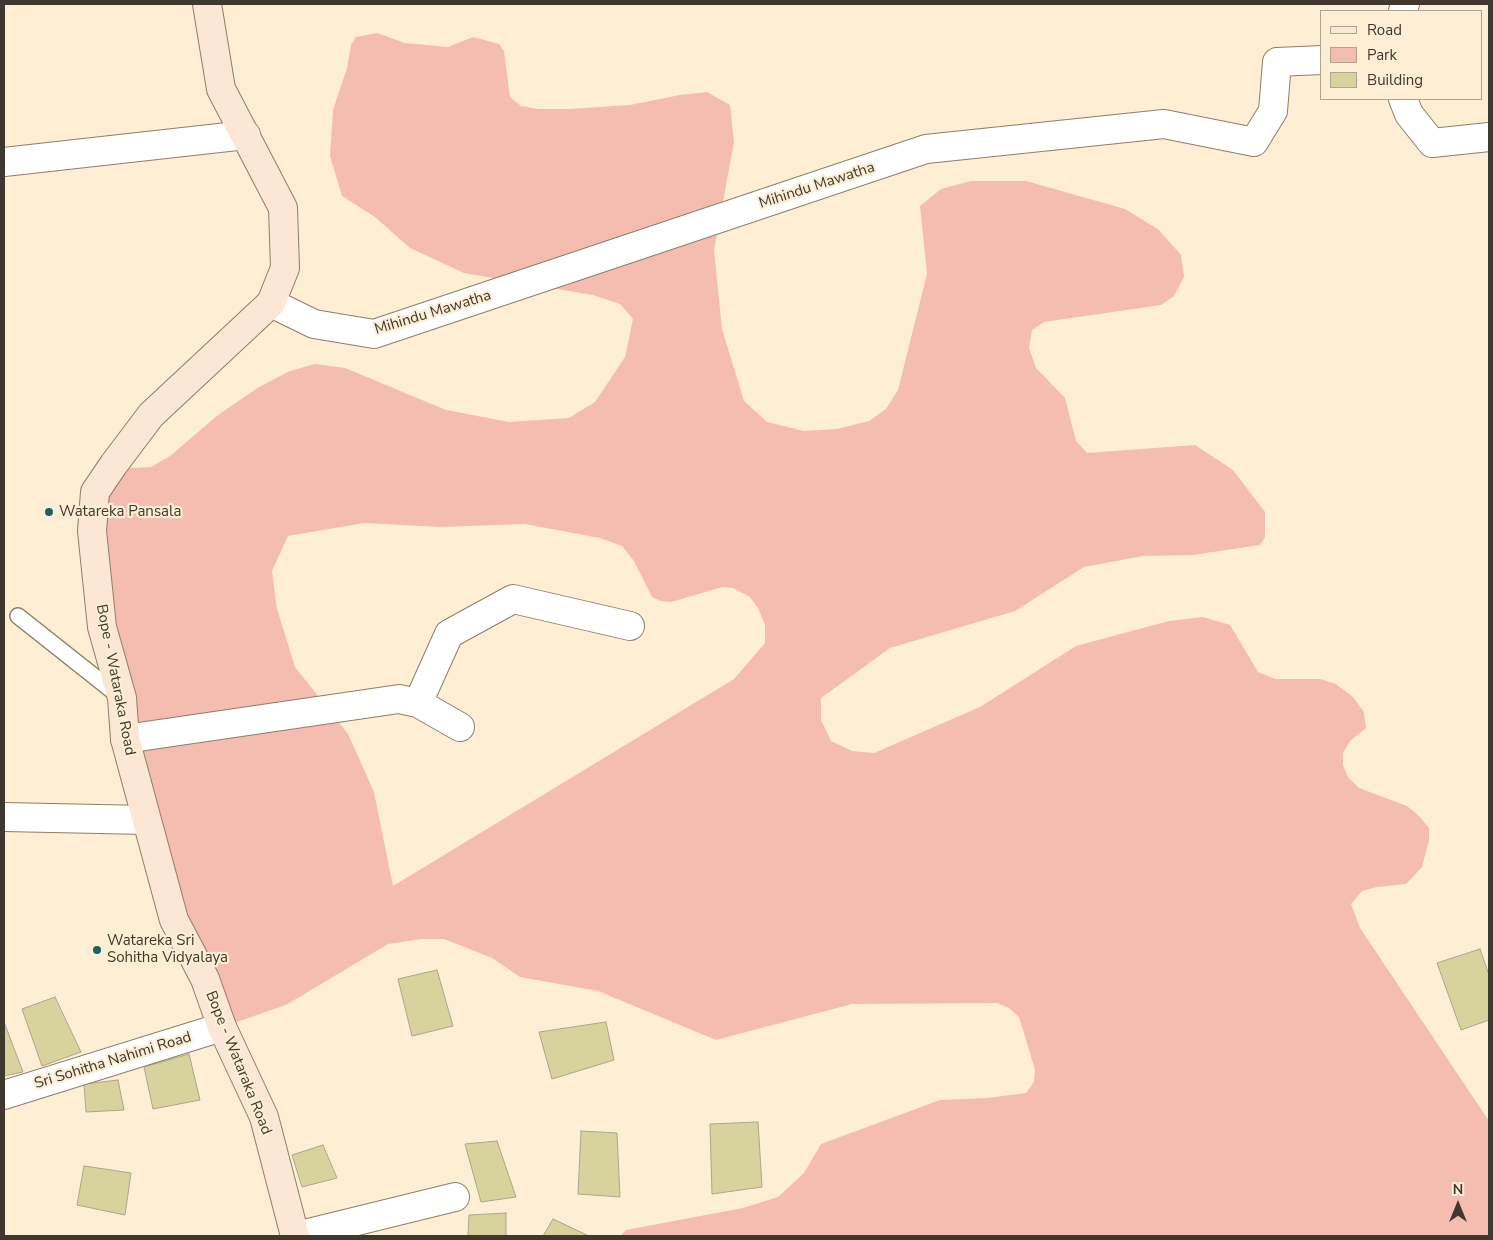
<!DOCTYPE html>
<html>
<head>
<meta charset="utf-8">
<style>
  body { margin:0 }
  #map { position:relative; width:1493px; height:1240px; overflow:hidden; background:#fdeed4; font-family:"Nunito Sans",sans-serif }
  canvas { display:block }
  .frame { position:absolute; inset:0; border:5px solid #3e382e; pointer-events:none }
  .legend { position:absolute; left:1320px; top:10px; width:162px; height:90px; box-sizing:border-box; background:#fdeed4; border:1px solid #b1a592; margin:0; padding:6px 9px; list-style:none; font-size:15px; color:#3e382e }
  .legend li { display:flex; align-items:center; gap:10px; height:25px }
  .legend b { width:25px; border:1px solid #b1a592 }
  .north { position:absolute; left:1433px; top:1180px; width:50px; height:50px; -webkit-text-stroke:4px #fdeed4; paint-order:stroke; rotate:0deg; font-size:14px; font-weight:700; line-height:20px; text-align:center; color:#3e382e }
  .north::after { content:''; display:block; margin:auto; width:18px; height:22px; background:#3e382e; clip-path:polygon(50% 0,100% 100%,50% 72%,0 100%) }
</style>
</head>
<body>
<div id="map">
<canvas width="1493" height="1240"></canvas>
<div class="frame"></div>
<ul class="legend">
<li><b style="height:6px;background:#fce6d5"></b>Road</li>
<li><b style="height:14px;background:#f4bdaf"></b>Park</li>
<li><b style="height:14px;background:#d8d39c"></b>Building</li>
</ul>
<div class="north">N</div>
</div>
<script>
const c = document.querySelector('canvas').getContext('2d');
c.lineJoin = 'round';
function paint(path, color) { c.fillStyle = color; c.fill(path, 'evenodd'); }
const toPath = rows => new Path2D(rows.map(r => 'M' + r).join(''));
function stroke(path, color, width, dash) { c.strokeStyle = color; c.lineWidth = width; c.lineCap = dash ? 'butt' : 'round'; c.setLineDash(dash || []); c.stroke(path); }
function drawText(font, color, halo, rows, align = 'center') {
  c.font = font + ' "Nunito Sans",sans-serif'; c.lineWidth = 4.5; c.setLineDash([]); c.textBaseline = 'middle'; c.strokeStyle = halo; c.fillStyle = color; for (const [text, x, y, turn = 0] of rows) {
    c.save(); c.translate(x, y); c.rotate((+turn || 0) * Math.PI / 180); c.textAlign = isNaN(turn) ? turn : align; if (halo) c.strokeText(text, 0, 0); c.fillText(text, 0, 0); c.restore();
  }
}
const green = toPath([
  [377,33,405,43,448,47,473,37,499,44,504,51,510,97,521,106,538,109,570,109,630,105,680,95,707,92,730,105,734,142,714,250,722,329,744,401,767,422,804,431,837,429,869,421,886,409,898,390,927,274,920,206,941,189,971,181,1026,181,1125,209,1159,230,1181,255,1184,277,1174,296,1161,305,1044,322,1032,330,1029,348,1036,368,1065,398,1076,441,1087,453,1195,445,1233,470,1265,512,1265,537,1260,545,1193,555,1143,556,1084,567,1015,611,890,648,821,698,821,720,831,741,852,751,874,753,980,707,1076,646,1169,621,1203,617,1230,625,1258,672,1276,679,1320,679,1336,684,1353,697,1364,712,1366,728,1350,741,1343,753,1343,765,1348,777,1359,788,1407,806,1419,816,1429,828,1429,840,1422,867,1406,884,1377,887,1362,891,1351,904,1360,928,1489,1121,1489,1236,620,1236,626,1230,743,1208,778,1197,804,1173,821,1144,940,1100,987,1098,1026,1093,1034,1082,1035,1070,1027,1043,1019,1017,1009,1008,997,1003,852,1004,716,1040,598,991,520,977,492,958,444,939,422,939,388,944,286,1005,222,1027,174,920,92,531,114,464,132,468,151,467,170,456,218,415,259,387,290,371,315,364,345,368,446,410,509,422,569,418,595,402,625,357,633,319,620,304,593,295,464,273,410,248,375,217,342,196,330,156,333,110,347,68,351,45,356,37],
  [364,523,442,527,525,524,600,538,622,546,634,561,652,597,661,601,671,602,722,587,733,588,750,597,758,608,765,625,765,643,734,679,393,886,374,792,348,734,295,667,277,609,272,571,288,536]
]);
const building = toPath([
  [1480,949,1489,975,1489,1020,1461,1030,1437,963,1480,949],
  [437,970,453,1026,412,1036,398,979,437,970],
  [55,997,81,1052,42,1066,22,1009,55,997],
  [4,1022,23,1072,4,1076,4,1022],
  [606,1022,614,1060,552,1079,539,1032,606,1022],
  [189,1054,200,1100,153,1109,144,1067,189,1054],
  [118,1080,124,1110,86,1112,84,1084,118,1080],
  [758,1122,762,1187,712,1194,710,1124,758,1122],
  [581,1131,617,1133,620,1197,578,1194,581,1131],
  [497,1141,516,1197,481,1202,465,1144,497,1141],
  [323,1145,337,1178,302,1187,292,1155,323,1145],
  [84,1166,131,1173,125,1215,77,1205,84,1166],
  [506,1213,506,1236,468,1236,469,1215,506,1213],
  [553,1219,589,1236,543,1236,553,1219]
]);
const lane = toPath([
  [18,616,119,696]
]);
const street = toPath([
  [1403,11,1405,4],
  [1403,99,1409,114,1432,143,1489,137],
  [4,162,246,135],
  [271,303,314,324,374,334,926,149,1164,124,1254,142,1273,111,1277,62,1322,60],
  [418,703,449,634,513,599,630,626],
  [125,739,399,699,418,703,460,727],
  [4,817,146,820],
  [4,1095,222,1027],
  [296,1236,455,1197]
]);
const secondary = toPath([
  [207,4,221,89,283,208,285,268,271,303,151,415,114,464,95,492,92,531,102,627,122,698,125,739,174,920,205,979,222,1027,264,1117,295,1236]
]);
const markers = [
  [49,512,5,"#166565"],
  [97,950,5,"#166565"]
];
const streetNames = [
  ["Mihindu Mawatha",817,186,-18],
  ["Mihindu Mawatha",433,313,-17],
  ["Bope - Wataraka Road",115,680,79],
  ["Sri Sohitha Nahimi Road",113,1061,-17],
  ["Bope - Wataraka Road",238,1063,68]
];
const poiNames = [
  ["Watareka Pansala",59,512],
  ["Watareka Sri",107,941],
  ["Sohitha Vidyalaya",107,958]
];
paint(green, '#f4bdaf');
paint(building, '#d8d39c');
stroke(building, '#a9a68c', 1);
stroke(lane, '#8d7f68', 18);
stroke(street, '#8d7f68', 30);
stroke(secondary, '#8d7f68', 30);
stroke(lane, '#fff', 15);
stroke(street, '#fff', 28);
stroke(secondary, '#fce6d5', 28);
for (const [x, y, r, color] of markers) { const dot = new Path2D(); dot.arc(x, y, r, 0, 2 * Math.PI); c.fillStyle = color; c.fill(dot); stroke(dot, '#fdeed4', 2); }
drawText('15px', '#3e382e', '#fdeed4', streetNames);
drawText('15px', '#3e382e', '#fdeed4', poiNames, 'left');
</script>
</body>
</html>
